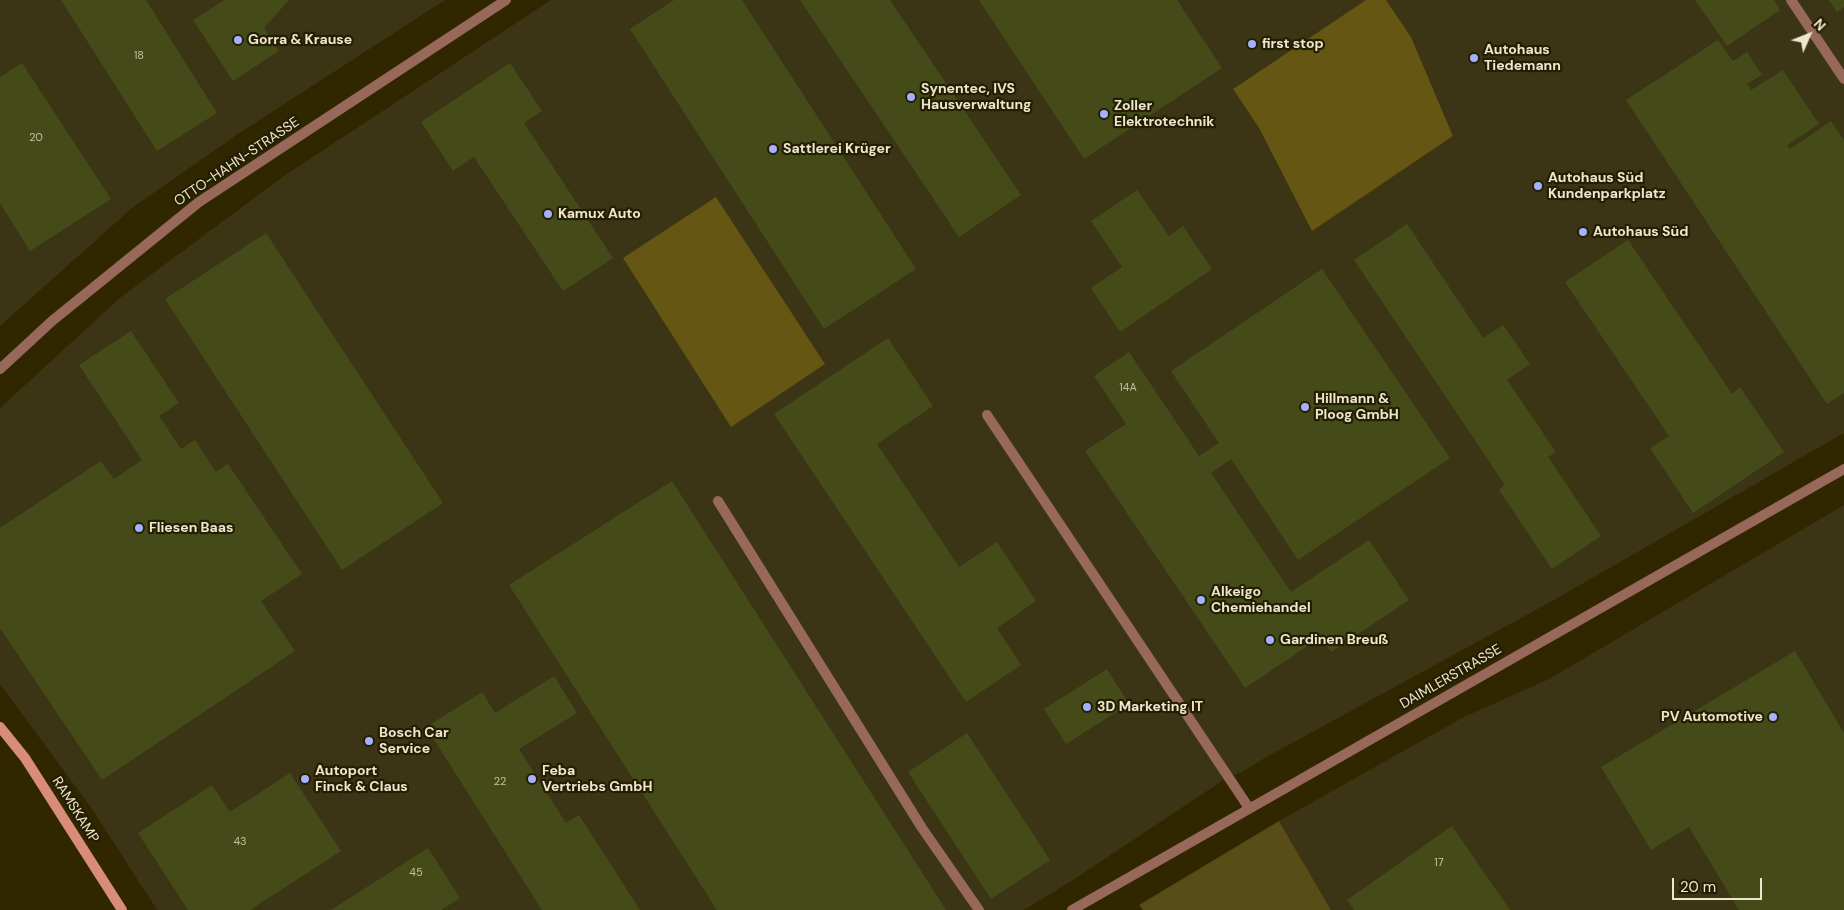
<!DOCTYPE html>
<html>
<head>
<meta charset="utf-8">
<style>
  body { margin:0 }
  #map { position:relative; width:1844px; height:910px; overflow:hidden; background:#302700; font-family:"DM Sans",sans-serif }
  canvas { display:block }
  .north { position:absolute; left:1784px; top:10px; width:50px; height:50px; -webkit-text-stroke:4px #241e03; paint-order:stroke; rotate:46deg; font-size:14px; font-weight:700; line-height:20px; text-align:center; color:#eee7cd }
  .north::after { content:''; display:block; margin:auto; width:18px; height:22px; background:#eee7cd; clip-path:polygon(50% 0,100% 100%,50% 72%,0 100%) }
  .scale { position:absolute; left:1672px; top:878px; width:90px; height:22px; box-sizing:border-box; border:2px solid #eee7cd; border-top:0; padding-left:6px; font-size:15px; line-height:18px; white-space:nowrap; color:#eee7cd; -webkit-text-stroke:4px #241e03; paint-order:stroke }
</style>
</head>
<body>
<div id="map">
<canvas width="1844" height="910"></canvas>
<div class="north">N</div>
<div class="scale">20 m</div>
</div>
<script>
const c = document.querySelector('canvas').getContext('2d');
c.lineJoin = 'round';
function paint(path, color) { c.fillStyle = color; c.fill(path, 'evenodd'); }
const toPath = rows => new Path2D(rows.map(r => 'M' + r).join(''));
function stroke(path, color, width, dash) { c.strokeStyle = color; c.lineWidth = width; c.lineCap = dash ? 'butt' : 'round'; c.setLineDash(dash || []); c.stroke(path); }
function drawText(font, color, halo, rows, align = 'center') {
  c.font = font + ' "DM Sans",sans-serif'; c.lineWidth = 4.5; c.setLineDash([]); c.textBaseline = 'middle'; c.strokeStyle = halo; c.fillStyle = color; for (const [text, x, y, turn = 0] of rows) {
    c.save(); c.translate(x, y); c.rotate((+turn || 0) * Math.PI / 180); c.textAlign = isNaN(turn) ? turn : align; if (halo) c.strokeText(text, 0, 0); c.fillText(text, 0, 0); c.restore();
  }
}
const built = toPath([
  [0,0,445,0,238,134,132,208,0,326],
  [551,0,1366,0,1233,89,1259,128,1312,230,1453,136,1411,37,1386,0,1844,0,1844,433,1554,600,1263,759,1242,772,1228,777,1076,878,1024,910,157,910,92,809,0,684,0,408,121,297,281,178],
  [716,197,824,363,732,426],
  [1844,505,1844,910,1331,910,1279,821,1462,718,1549,679]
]);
const green = toPath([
  [1279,821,1331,910,1143,910,1139,905]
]);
const forest = toPath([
  [1366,0,1386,0,1411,37,1453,136,1312,231,1259,128,1233,89],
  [716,197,825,364,731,427,623,258]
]);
const building = toPath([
  [61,0,146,0,217,113,157,151],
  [224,0,289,0,264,28,279,51,233,81,193,20],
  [674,0,742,0,916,269,824,329,630,29],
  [800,0,890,0,1021,195,959,237],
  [979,0,1177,0,1222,68,1084,159],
  [1695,0,1774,0,1780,10,1727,46],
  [1829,0,1844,0,1844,7,1837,12],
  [1718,40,1733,61,1747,52,1762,75,1747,84,1751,90,1783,70,1819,124,1787,145,1790,149,1831,121,1844,140,1844,393,1827,404,1626,100],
  [22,63,111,199,30,251,0,203,0,77],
  [510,63,542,111,524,123,613,258,563,291,474,157,453,171,421,122],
  [1137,190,1169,236,1183,226,1212,269,1120,332,1091,288,1122,267,1091,221],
  [1407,224,1483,338,1503,325,1530,364,1507,380,1556,452,1548,457,1601,536,1552,569,1499,490,1505,485,1354,260],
  [266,233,443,503,342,570,165,299],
  [1628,240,1732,394,1740,387,1784,452,1693,513,1650,448,1669,436,1565,282],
  [1322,269,1450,458,1298,560,1231,459,1211,473,1291,592,1369,540,1409,600,1331,652,1321,637,1245,688,1085,451,1126,424,1094,376,1129,352,1199,456,1219,443,1171,371],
  [131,331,179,403,159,416,181,449,195,440,216,472,228,464,302,574,261,601,295,651,102,780,0,628,0,528,101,461,114,479,142,460,79,365],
  [888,338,933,406,877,444,959,567,997,542,1036,601,997,628,1021,665,966,702,774,414],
  [672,481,946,910,717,910,509,585],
  [1795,651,1844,733,1844,910,1739,910,1689,827,1651,850,1601,767],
  [1107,669,1129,704,1066,744,1044,709],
  [554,676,577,713,519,749,566,823,579,815,640,910,542,910,426,727,482,692,495,713],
  [967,733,1050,860,991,899,908,772],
  [290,773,341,851,250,910,188,910,138,833,212,785,230,812],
  [1452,826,1510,910,1354,910,1347,900],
  [428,848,460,898,441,910,331,910]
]);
const lane = toPath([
  [1791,0,1844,79],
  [987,415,1249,808],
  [718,501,922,828,979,910]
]);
const street = toPath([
  [0,369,52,321,199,202,506,0],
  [1072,910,1844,469]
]);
const secondary = toPath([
  [0,727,25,758,122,910]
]);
const markers = [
  [238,40,5,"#a5b1fc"],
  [1252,44,5,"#a5b1fc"],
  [1474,58,5,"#a5b1fc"],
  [911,97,5,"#a5b1fc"],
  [1104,114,5,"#a5b1fc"],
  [773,149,5,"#a5b1fc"],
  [1538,186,5,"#a5b1fc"],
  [548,214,5,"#a5b1fc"],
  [1583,232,5,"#a5b1fc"],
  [1305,407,5,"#a5b1fc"],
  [139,528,5,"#a5b1fc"],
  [1201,600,5,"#a5b1fc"],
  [1270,640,5,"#a5b1fc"],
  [1087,707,5,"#a5b1fc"],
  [1773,717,5,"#a5b1fc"],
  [369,741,5,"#a5b1fc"],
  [305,779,5,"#a5b1fc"],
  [532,779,5,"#a5b1fc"]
];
const numberNames = [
  ["18",139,56],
  ["20",36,138],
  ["14A",1128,388],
  ["22",500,782],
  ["43",240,842],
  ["17",1439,863],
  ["45",416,873]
];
const poiNames = [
  ["Gorra & Krause",248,40],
  ["first stop",1262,44],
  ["Autohaus",1484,50],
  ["Tiedemann",1484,66],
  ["Synentec, IVS",921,89],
  ["Hausverwaltung",921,105],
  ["Zoller",1114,106],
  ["Elektrotechnik",1114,122],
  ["Sattlerei Krüger",783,149],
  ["Autohaus Süd",1548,178],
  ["Kundenparkplatz",1548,194],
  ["Kamux Auto",558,214],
  ["Autohaus Süd",1593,232],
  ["Hillmann &",1315,399],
  ["Ploog GmbH",1315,415],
  ["Fliesen Baas",149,528],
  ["Alkeigo",1211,592],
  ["Chemiehandel",1211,608],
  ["Gardinen Breuß",1280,640],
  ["3D Marketing IT",1097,707],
  ["PV Automotive",1763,717,"right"],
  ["Bosch Car",379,733],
  ["Service",379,749],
  ["Autoport",315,771],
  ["Finck & Claus",315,787],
  ["Feba",542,771],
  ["Vertriebs GmbH",542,787]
];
const streetNames = [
  ["OTTO-HAHN-STRASSE",237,162,-34],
  ["DAIMLERSTRASSE",1451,677,-30],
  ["RAMSKAMP",75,810,58]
];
paint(built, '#3b3415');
paint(green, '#584c17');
paint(forest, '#655613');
paint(building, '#444b19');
stroke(lane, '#98685b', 10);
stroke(street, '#98685b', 10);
stroke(secondary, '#d98c77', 10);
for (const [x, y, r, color] of markers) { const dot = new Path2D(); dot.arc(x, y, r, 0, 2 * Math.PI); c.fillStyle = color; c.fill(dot); stroke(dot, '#241e03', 2); }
drawText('11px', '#c4c0a0', null, numberNames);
drawText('bold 14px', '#eee7cd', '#241e03', poiNames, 'left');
drawText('14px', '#eee7cd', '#241e03', streetNames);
</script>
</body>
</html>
